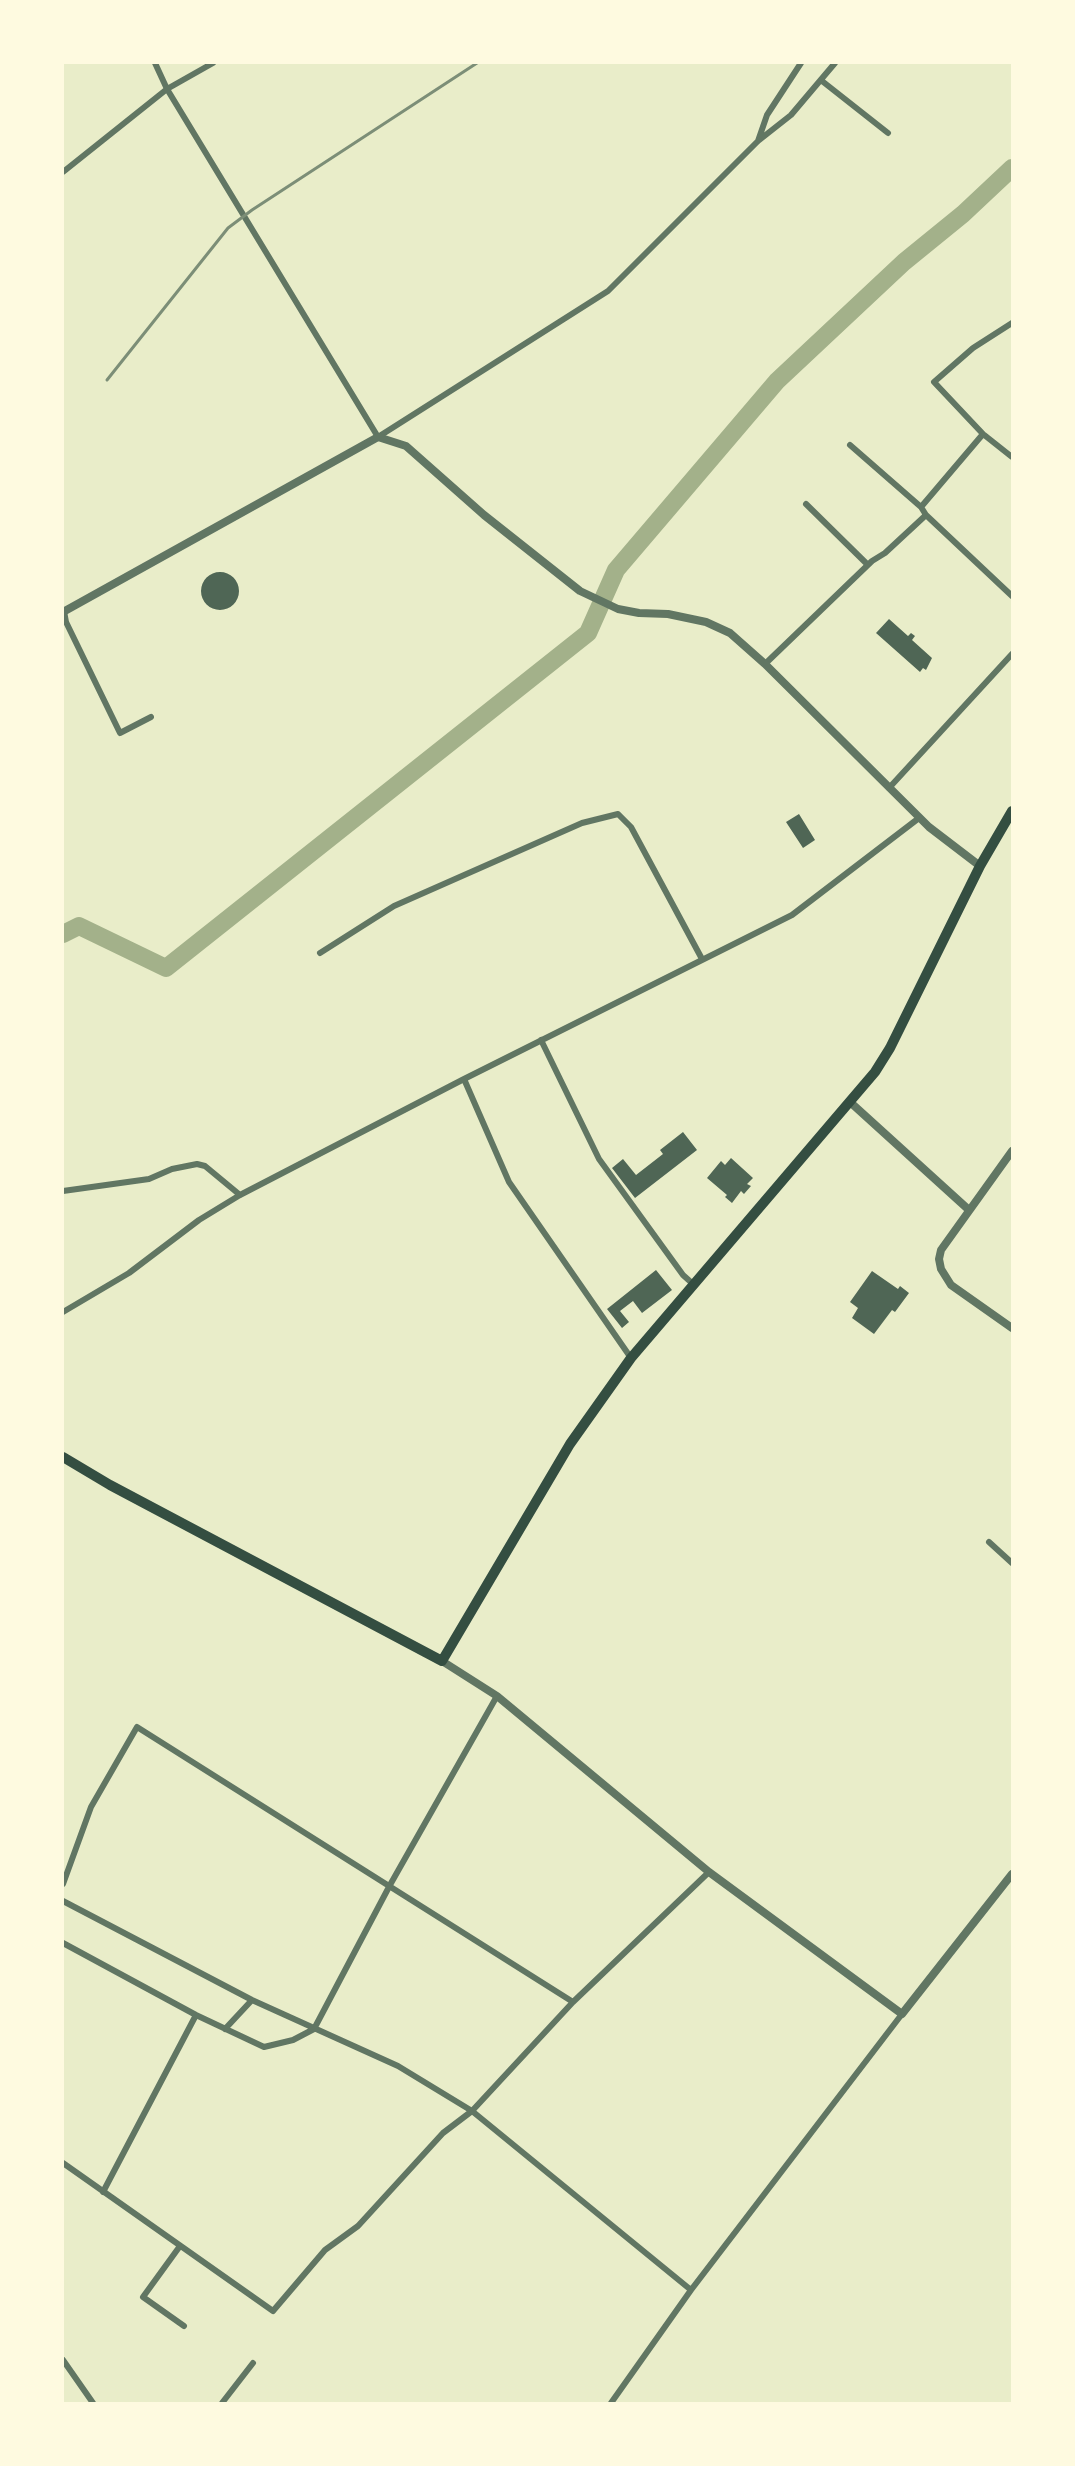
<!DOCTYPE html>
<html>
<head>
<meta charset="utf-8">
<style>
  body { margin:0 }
  #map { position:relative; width:1075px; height:2466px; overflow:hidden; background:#e9edc9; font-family:"Noto Serif",serif }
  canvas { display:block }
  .frame { position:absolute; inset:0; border:64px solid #fefae0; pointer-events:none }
</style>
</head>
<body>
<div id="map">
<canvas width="1075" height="2466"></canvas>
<div class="frame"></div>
</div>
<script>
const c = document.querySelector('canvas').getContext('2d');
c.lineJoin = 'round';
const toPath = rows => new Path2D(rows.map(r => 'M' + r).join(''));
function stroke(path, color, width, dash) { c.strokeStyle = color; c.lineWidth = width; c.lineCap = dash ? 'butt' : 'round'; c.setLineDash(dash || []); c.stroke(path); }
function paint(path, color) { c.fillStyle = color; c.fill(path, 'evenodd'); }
const river = toPath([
  [63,934,79,926,166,968,588,633,616,570,777,381,904,262,963,214,1012,168]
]);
const building = toPath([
  '201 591a19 19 0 1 1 38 0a19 19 0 1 1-38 0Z',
  [889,619,908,636,911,633,915,636,912,640,932,658,926,670,923,668,920,672,876,633],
  [799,814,815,840,803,848,786,822],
  [683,1132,697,1150,635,1198,612,1168,623,1159,636,1175,663,1154,660,1150],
  [731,1158,753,1178,747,1184,751,1186,744,1194,741,1191,732,1203,725,1197,727,1195,707,1178,721,1161,725,1165],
  [656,1270,672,1290,642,1313,633,1301,620,1311,629,1322,622,1328,607,1309],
  [872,1271,898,1289,900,1286,909,1293,895,1312,892,1310,874,1334,852,1318,858,1308,850,1302]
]);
const minor = toPath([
  [155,63,167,89,378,437,608,291,758,141,791,115,835,63],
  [822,81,888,133],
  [758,141,767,115,801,63],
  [63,172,167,89,213,63],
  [1012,323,973,348,934,382,983,434,1012,457],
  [850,445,921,507,926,515,1012,596],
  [806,504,868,565],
  [921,507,983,434],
  [64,611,66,622,120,733,151,717],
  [765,664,872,561,885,553,926,515],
  [889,788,1012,654],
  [320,953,394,906,582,823,618,814,631,827,702,959],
  [541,1040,599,1159,683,1275,693,1284],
  [464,1079,509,1182,631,1358],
  [63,1191,149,1179,172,1169,197,1164,205,1166,240,1195],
  [63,1312,129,1273,199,1220,240,1195,464,1079,792,915,919,818],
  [989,1542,1012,1563],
  [63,1884,91,1807,137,1727,573,2002],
  [63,1901,252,2000,398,2066,472,2111,691,2290],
  [63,1943,196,2015,264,2047,293,2040,314,2029,390,1885,497,1696],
  [225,2029,252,2000],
  [63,2163,273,2311,325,2250,358,2226,443,2133,472,2111,573,2002,709,1872],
  [103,2192,196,2015],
  [180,2246,143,2297,184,2326],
  [63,2360,93,2403],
  [222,2403,253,2363],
  [611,2403,691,2290,902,2014]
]);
const tertiary = toPath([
  [63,612,378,437,406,446,484,515,580,591,618,609,639,613,668,614,706,622,730,633,765,664,929,827,980,866],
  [850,1102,969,1210],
  [1012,1151,941,1250,939,1259,941,1269,951,1285,1012,1328],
  [442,1661,497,1696,709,1872,902,2014,1012,1874]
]);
const primary = toPath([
  [63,1457,110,1485,442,1661,570,1444,631,1358,875,1072,890,1048,980,866,1012,811]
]);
const rail = toPath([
  [107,380,228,228,252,210,477,63]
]);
stroke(river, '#a3b18a', 18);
paint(building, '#4f6655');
stroke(minor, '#617663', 6);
stroke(tertiary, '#617663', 8);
stroke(primary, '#344e41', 10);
stroke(rail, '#7c8e77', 3);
</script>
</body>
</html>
